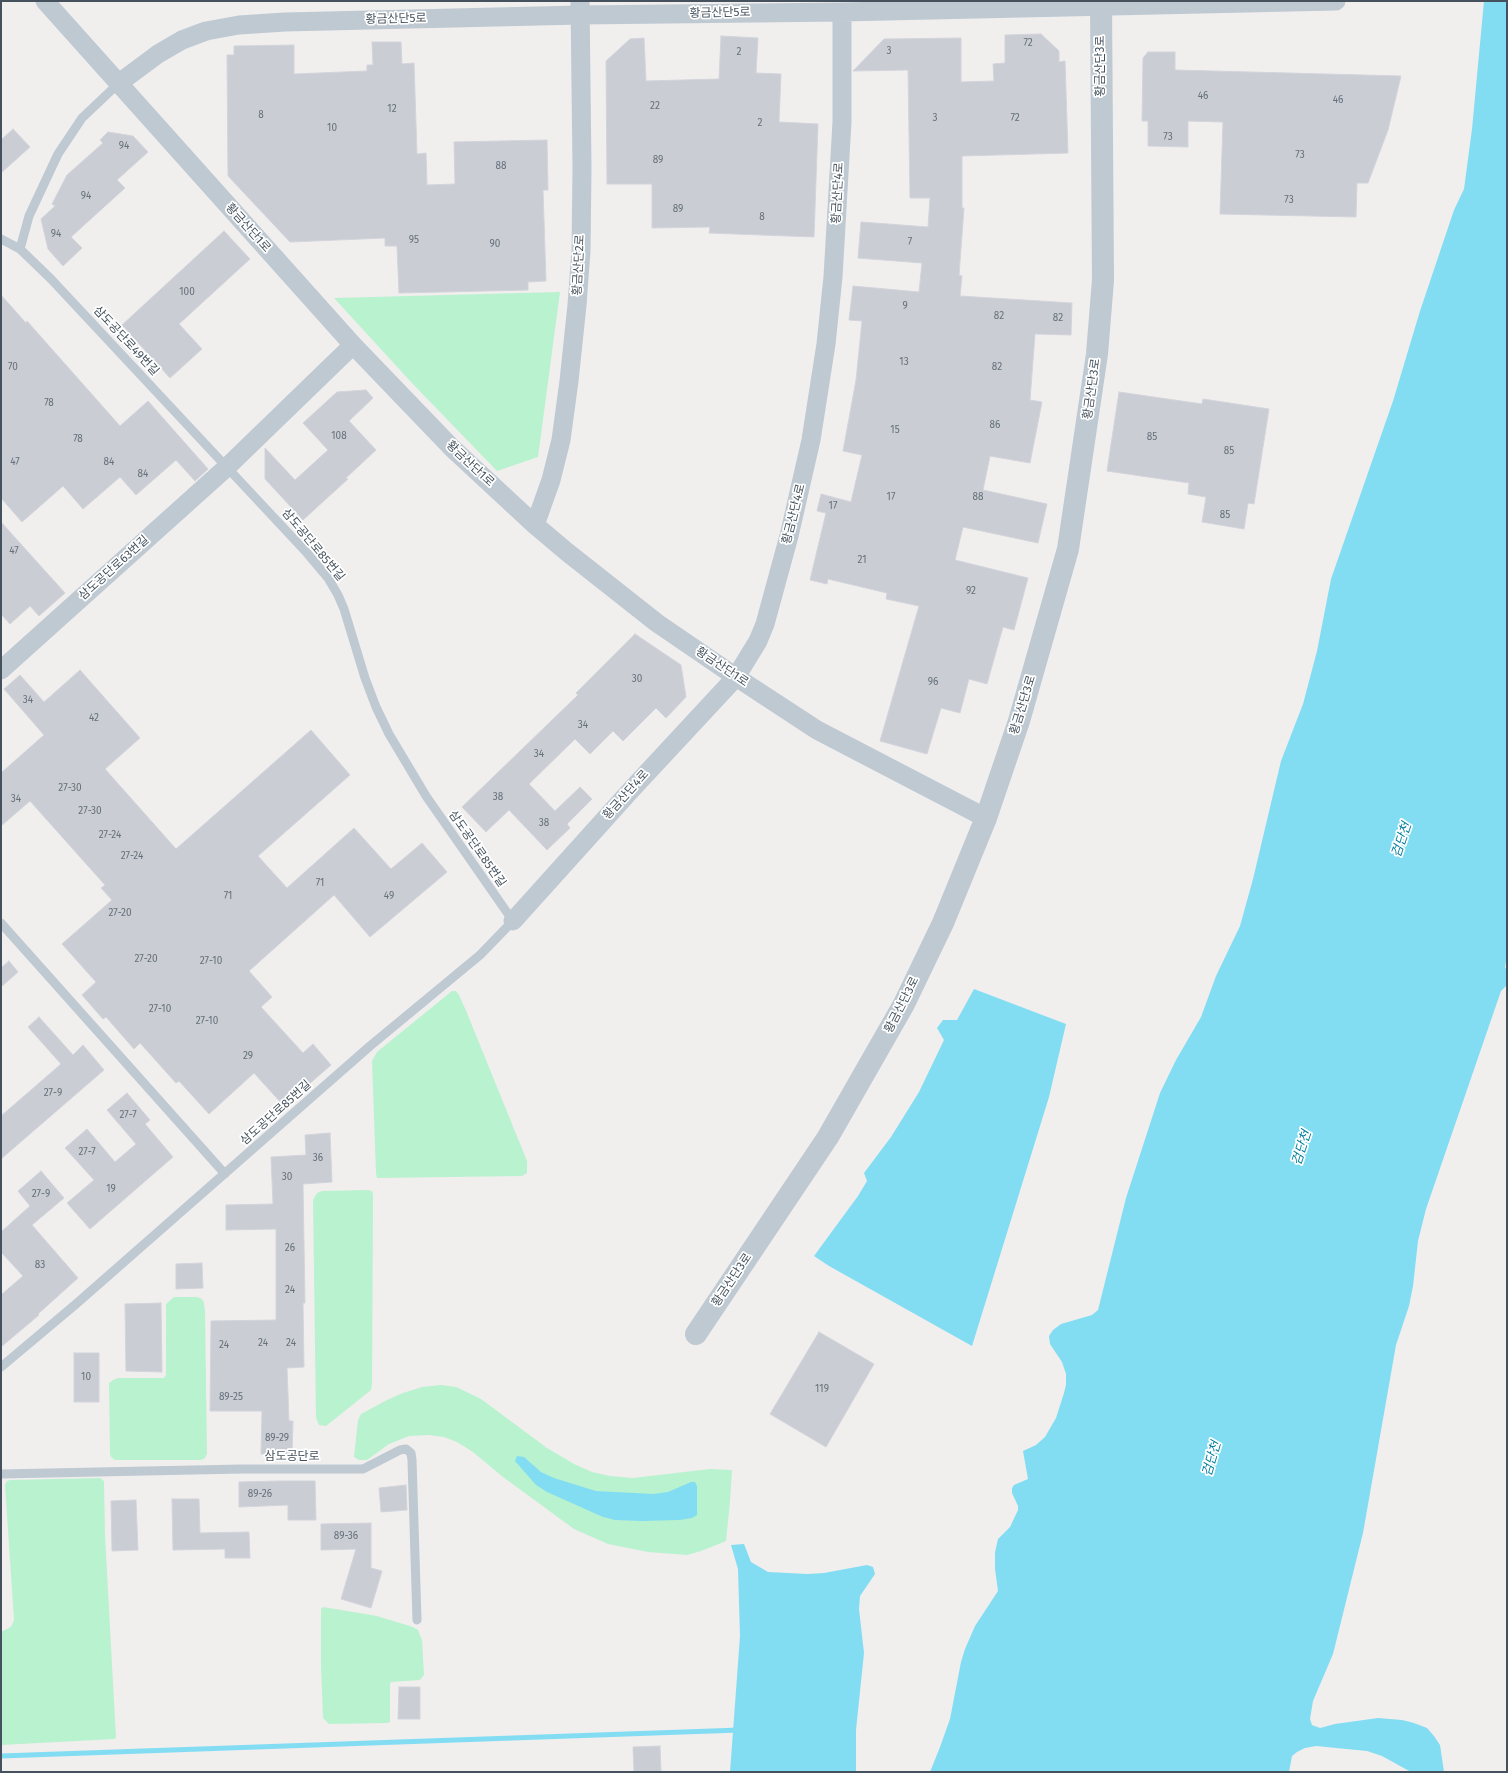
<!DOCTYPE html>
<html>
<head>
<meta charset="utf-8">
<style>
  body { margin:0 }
  #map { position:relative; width:1508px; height:1773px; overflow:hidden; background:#f1eeee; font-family:"Fira Sans",sans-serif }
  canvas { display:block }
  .frame { position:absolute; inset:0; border:2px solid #45525d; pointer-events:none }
</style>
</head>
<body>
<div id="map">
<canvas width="1508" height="1773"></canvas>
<div class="frame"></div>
</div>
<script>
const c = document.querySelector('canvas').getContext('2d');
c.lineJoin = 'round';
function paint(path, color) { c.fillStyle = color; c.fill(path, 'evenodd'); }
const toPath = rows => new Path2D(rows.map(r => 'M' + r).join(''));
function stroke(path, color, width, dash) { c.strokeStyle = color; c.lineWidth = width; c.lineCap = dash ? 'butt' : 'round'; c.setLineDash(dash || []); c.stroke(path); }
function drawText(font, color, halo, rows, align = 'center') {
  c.font = font + ' "Fira Sans","Noto Sans KR",sans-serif'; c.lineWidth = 3.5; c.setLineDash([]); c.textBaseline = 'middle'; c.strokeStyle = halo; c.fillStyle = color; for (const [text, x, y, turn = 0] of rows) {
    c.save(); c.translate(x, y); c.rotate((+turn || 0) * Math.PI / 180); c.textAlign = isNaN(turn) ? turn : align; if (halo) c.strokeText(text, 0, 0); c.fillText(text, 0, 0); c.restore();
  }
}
const green = toPath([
  [560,292,538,457,497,471,411,382,334,298],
  [452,991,456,991,459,995,467,1013,527,1161,527,1173,522,1176,377,1178,376,1173,372,1061,377,1052],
  [368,1190,372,1191,373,1194,373,1210,372,1384,371,1390,326,1426,319,1425,316,1418,313,1200,317,1193,322,1191],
  [174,1297,197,1297,202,1299,204,1303,205,1311,207,1454,204,1459,200,1460,115,1460,111,1457,110,1454,109,1383,113,1380,118,1378,164,1378,166,1375,166,1304],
  [441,1385,456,1387,481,1399,547,1448,574,1464,592,1472,610,1476,633,1478,710,1469,732,1470,730,1502,726,1541,701,1551,687,1555,648,1552,608,1544,574,1529,503,1477,473,1452,457,1442,444,1437,429,1435,409,1436,389,1444,367,1460,359,1460,354,1457,358,1420,361,1414,387,1400,403,1393,422,1387],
  [100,1478,104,1481,105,1535,116,1738,114,1739,1,1745,1,1632,11,1627,14,1620,5,1485,7,1481,10,1480],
  [323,1607,377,1616,413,1627,418,1630,422,1640,424,1675,420,1680,391,1682,390,1684,390,1722,387,1723,329,1724,323,1718,321,1666,321,1609]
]);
const water = toPath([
  [1484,1,1507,1,1507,956,1505,967,1507,971,1507,985,1501,991,1426,1209,1418,1241,1413,1286,1409,1306,1396,1345,1363,1533,1333,1654,1313,1701,1310,1719,1312,1725,1320,1728,1335,1724,1378,1718,1402,1720,1414,1723,1427,1728,1434,1736,1440,1745,1444,1772,1411,1772,1382,1756,1367,1751,1316,1746,1305,1748,1297,1752,1292,1756,1289,1772,930,1772,940,1747,950,1719,961,1662,965,1649,975,1626,998,1591,995,1569,995,1552,998,1539,1010,1527,1018,1510,1018,1506,1012,1493,1012,1488,1014,1485,1028,1479,1023,1451,1036,1445,1045,1437,1056,1418,1064,1393,1066,1385,1066,1374,1062,1362,1050,1344,1049,1336,1053,1330,1061,1324,1092,1315,1098,1310,1126,1198,1160,1093,1176,1060,1201,1017,1216,976,1240,926,1253,879,1281,761,1303,704,1317,651,1331,579,1393,401,1420,311,1454,210,1464,189,1472,129],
  [974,989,1066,1024,1049,1097,972,1346,829,1266,814,1256,858,1196,867,1181,864,1173,891,1137,919,1092,944,1040,937,1028,943,1020,957,1020],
  [517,1456,524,1457,541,1472,554,1478,596,1491,654,1494,668,1492,691,1482,695,1482,697,1486,697,1515,692,1518,680,1520,642,1521,615,1520,603,1517,547,1492,536,1485,515,1461],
  [744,1544,751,1562,768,1572,808,1574,824,1573,867,1565,873,1567,875,1574,860,1596,859,1609,864,1653,856,1730,856,1772,730,1772,740,1636,738,1569,731,1545]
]);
const stream = toPath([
  [1,1756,740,1730]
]);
const building = toPath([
  [1041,34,1059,51,1059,62,1065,61,1068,153,962,156,962,208,964,208,959,275,962,276,960,296,1072,303,1071,335,1035,334,1030,400,1042,402,1030,463,990,456,983,490,1047,504,1038,543,963,527,955,560,1028,578,1014,630,1003,627,987,684,969,679,960,713,941,708,927,754,880,741,919,606,886,599,887,593,828,579,827,584,810,580,826,513,817,511,821,494,851,502,862,455,843,451,856,380,862,321,849,320,853,286,919,292,922,263,858,258,861,222,928,227,930,198,910,198,908,70,853,71,884,39,961,38,961,82,994,81,993,64,1005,63,1005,35,1041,34],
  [721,36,758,38,756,73,781,74,779,122,818,124,814,237,709,233,710,227,652,228,652,184,607,184,606,61,630,39,644,38,646,81,719,79,721,36],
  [372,42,401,42,402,64,414,63,417,154,426,153,427,185,455,184,454,142,547,140,548,190,543,190,546,281,528,282,528,290,399,293,397,246,385,246,385,238,290,242,228,176,227,55,234,55,234,46,294,45,294,74,367,71,367,65,373,65,372,42],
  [1148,52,1175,52,1175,70,1401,76,1388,130,1368,183,1357,183,1356,217,1220,214,1223,122,1188,121,1188,147,1148,146,1148,121,1142,121,1143,58,1148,52],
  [13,129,30,147,1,173,1,140,13,129],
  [108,132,133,136,148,152,117,180,125,188,71,237,82,248,63,266,48,249,41,219,55,206,52,204,67,175,103,143,100,140,108,132],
  [224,231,250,259,179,324,202,349,170,378,122,325,224,231],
  [1,295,26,323,27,321,120,426,148,401,208,469,195,481,176,460,136,495,120,477,83,509,63,486,22,522,1,498,1,295],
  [366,390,373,398,349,421,376,450,346,478,348,479,303,520,265,479,265,448,295,480,328,450,303,423,337,392,366,390],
  [1119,392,1202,404,1203,399,1269,409,1254,504,1248,503,1244,529,1202,522,1206,497,1188,494,1189,483,1107,471,1119,392],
  [1,522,65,593,39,616,30,606,10,624,1,614,1,522],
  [635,634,681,665,686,697,666,718,656,708,623,741,613,731,590,754,575,739,529,784,555,811,580,787,592,799,567,824,570,828,547,850,509,810,486,832,462,807,578,695,576,693,635,634],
  [80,670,140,738,105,769,176,849,311,730,350,775,258,856,287,888,354,828,391,869,422,843,447,872,370,937,334,895,249,971,272,997,261,1007,303,1053,313,1044,331,1065,284,1106,254,1073,209,1114,179,1081,176,1083,140,1043,134,1049,106,1017,103,1019,82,995,96,982,62,944,112,900,101,888,105,885,30,801,1,826,1,773,44,735,4,689,20,675,44,702,80,670],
  [9,961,18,972,1,987,1,968,9,961],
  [39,1017,73,1055,83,1045,104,1070,1,1159,1,1116,61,1064,28,1027,39,1017],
  [127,1093,150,1120,145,1124,173,1157,90,1229,67,1203,94,1180,65,1148,87,1129,115,1162,136,1144,107,1110,127,1093],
  [330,1133,332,1182,303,1184,305,1303,303,1303,304,1367,287,1368,289,1421,293,1421,292,1455,261,1454,262,1411,210,1411,211,1321,276,1320,276,1229,226,1230,226,1205,273,1204,271,1157,306,1155,305,1135,330,1133],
  [41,1171,64,1198,32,1225,78,1278,38,1314,39,1315,1,1347,1,1295,23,1276,1,1252,1,1232,30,1206,18,1191,41,1171],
  [202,1263,203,1288,176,1289,176,1264,202,1263],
  [161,1303,162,1372,126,1371,125,1304,161,1303],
  [819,1332,874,1364,826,1447,770,1414,819,1332],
  [74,1353,99,1353,99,1402,74,1402,74,1353],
  [280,1481,315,1481,316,1520,288,1520,288,1505,239,1507,239,1482,280,1481],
  [406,1485,407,1510,381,1512,379,1488,406,1485],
  [172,1499,199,1499,200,1533,249,1532,250,1558,225,1558,225,1549,173,1550,172,1499],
  [136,1500,138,1550,112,1551,111,1501,136,1500],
  [371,1523,371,1568,382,1571,371,1608,341,1599,356,1549,321,1550,321,1524,371,1523],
  [399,1687,420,1687,420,1719,398,1719,399,1687],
  [660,1746,661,1772,634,1772,633,1747,660,1746]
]);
const service = toPath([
  [1,239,20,249,51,279,307,553,328,578,338,595,344,609,365,678,376,707,389,734,426,796,513,921,480,955,370,1046,76,1304,1,1367],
  [20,249,29,216,58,154,82,118,119,83],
  [1,923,225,1174],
  [1,1474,242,1469,363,1469,400,1450,406,1449,411,1453,412,1460,417,1620]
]);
const minor = toPath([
  [45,1,353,345,452,448,535,525,567,552,657,623,736,677,817,730,986,818],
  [119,83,158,54,182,40,206,31,239,25,285,22,580,15,842,12,1336,1],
  [535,525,551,480,561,440,569,381,577,305,581,251,582,168,580,1],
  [1,670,227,467,353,345],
  [513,921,631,790,736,677,758,641,765,624,789,536,811,440,826,344,833,277,842,122,842,12]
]);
const tertiary = toPath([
  [696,1334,828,1137,904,1004,943,923,986,818,1019,721,1068,549,1097,354,1103,280,1101,1]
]);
const numberNames = [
  ["72",1028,43],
  ["3",889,51],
  ["2",739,52],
  ["46",1203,96],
  ["46",1338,100],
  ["22",655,106],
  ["12",392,109],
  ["8",261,115],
  ["3",935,118],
  ["72",1015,118],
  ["2",760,123],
  ["10",332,128],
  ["73",1168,137],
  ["94",124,146],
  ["73",1300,155],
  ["89",658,160],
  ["88",501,166],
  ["94",86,196],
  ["73",1289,200],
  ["89",678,209],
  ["8",762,217],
  ["94",56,234],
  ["95",414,240],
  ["7",910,242],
  ["90",495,244],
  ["100",187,292],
  ["9",905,306],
  ["82",999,316],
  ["82",1058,318],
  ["13",904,362],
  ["70",13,367],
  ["82",997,367],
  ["78",49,403],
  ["86",995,425],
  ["15",895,430],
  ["108",339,436],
  ["85",1152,437],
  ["78",78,439],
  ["85",1229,451],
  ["47",15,462],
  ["84",109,462],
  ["84",143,474],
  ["17",891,497],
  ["88",978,497],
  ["17",833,506],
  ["85",1225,515],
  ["47",14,551],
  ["21",862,560],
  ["92",971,591],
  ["30",637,679],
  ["96",933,682],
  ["34",28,700],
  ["42",94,718],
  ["34",583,725],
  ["34",539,754],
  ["27-30",70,788],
  ["38",498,797],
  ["34",16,799],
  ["27-30",90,811],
  ["38",544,823],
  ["27-24",110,835],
  ["27-24",132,856],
  ["71",320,883],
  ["71",228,896],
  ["49",389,896],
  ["27-20",120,913],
  ["27-20",146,959],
  ["27-10",211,961],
  ["27-10",160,1009],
  ["27-10",207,1021],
  ["29",248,1056],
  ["27-9",53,1093],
  ["27-7",128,1115],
  ["27-7",87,1152],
  ["36",318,1158],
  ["30",287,1177],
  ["19",111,1189],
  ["27-9",41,1194],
  ["26",290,1248],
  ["83",40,1265],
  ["24",290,1290],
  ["24",263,1343],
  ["24",291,1343],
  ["24",224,1345],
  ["10",86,1377],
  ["119",822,1389],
  ["89-25",231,1397],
  ["89-29",277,1438],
  ["89-26",260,1494],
  ["89-36",346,1536]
];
const streetNames = [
  ["황금산단5로",720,13,-1],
  ["황금산단5로",396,19,-1],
  ["황금산단3로",1101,66,-90],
  ["황금산단4로",838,193,-87],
  ["황금산단1로",248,228,48],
  ["황금산단2로",579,265,-87],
  ["삼도공단로49번길",126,341,47],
  ["황금산단3로",1092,389,-82],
  ["황금산단1로",470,464,43],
  ["황금산단4로",794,514,-76],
  ["삼도공단로85번길",313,545,50],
  ["삼도공단로63번길",114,568,-42],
  ["황금산단1로",722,667,34],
  ["황금산단3로",1023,705,-73],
  ["황금산단4로",626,795,-48],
  ["삼도공단로85번길",477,849,55],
  ["황금산단3로",902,1005,-63],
  ["삼도공단로85번길",276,1113,-42],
  ["황금산단3로",732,1280,-56],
  ["삼도공단로",292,1457]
];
const waterNames = [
  ["검단천",1402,840,-71],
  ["검단천",1302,1148,-72],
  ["검단천",1212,1459,-74]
];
paint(green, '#b9f2cf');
paint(water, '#82ddf3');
stroke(stream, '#82ddf3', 5);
paint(building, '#cacdd4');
stroke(building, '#d2d4db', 1);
stroke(service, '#bec9d2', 9);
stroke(minor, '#bec9d2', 19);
stroke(tertiary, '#bec9d2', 22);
drawText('10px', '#66717b', null, numberNames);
drawText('12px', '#45525d', '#fff', streetNames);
drawText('italic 13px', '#037e9c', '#fff', waterNames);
</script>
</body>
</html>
